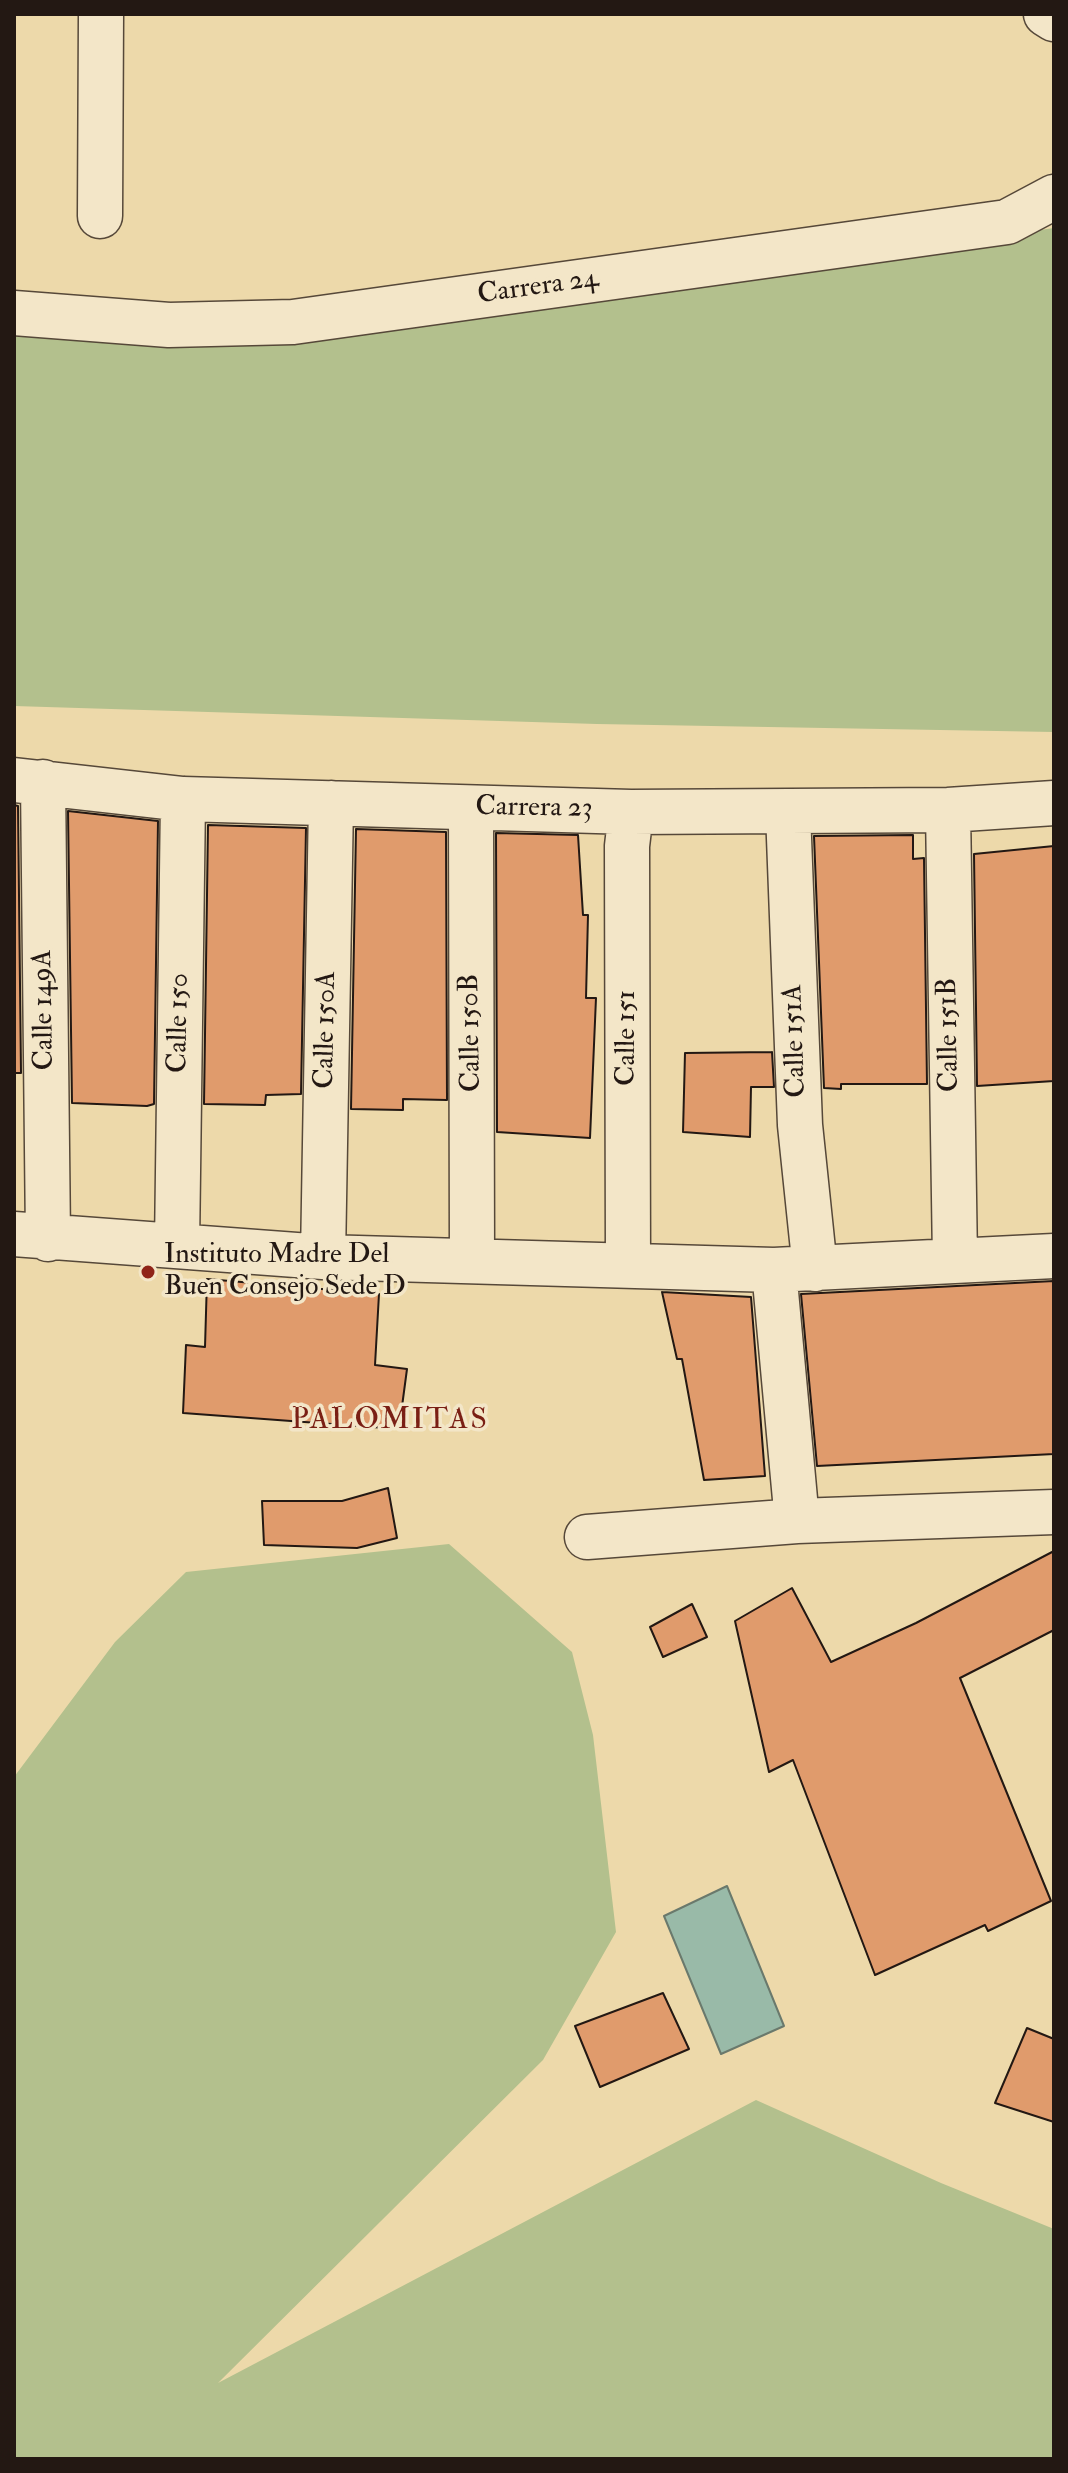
<!DOCTYPE html>
<html>
<head>
<meta charset="utf-8">
<style>
  body { margin:0 }
  #map { position:relative; width:1068px; height:2473px; overflow:hidden; background:#edd9aa; font-family:"IM FELL Double Pica",serif }
  canvas { display:block }
  .frame { position:absolute; inset:0; border:16px solid #231813; pointer-events:none }
</style>
</head>
<body>
<div id="map">
<canvas width="1068" height="2473"></canvas>
<div class="frame"></div>
</div>
<script>
const c = document.querySelector('canvas').getContext('2d');
c.lineJoin = 'round';
function paint(path, color) { c.fillStyle = color; c.fill(path, 'evenodd'); }
const toPath = rows => new Path2D(rows.map(r => 'M' + r).join(''));
function stroke(path, color, width, dash) { c.strokeStyle = color; c.lineWidth = width; c.lineCap = dash ? 'butt' : 'round'; c.setLineDash(dash || []); c.stroke(path); }
function drawText(font, color, halo, rows, align = 'center') {
  c.font = font + ' "IM FELL Double Pica",serif'; c.lineWidth = 7; c.setLineDash([]); c.textBaseline = 'middle'; c.strokeStyle = halo; c.fillStyle = color; for (const [text, x, y, turn = 0] of rows) {
    c.save(); c.translate(x, y); c.rotate((+turn || 0) * Math.PI / 180); c.textAlign = isNaN(turn) ? turn : align; if (halo) c.strokeText(text, 0, 0); c.fillText(text, 0, 0); c.restore();
  }
}
const green = toPath([
  [1054,228,1054,732,597,724,14,706,14,326,657,284],
  [449,1544,572,1652,593,1735,616,1932,543,2060,218,2383,756,2100,941,2183,1054,2229,1054,2459,14,2459,14,1777,115,1642,186,1572]
]);
const water = toPath([
  [727,1886,784,2026,721,2054,664,1916,727,1886]
]);
const building = toPath([
  [14,805,18,806,21,1073,14,1073,14,805],
  [68,811,158,821,154,1104,147,1106,72,1103,68,811],
  [208,825,306,828,301,1094,266,1095,265,1105,204,1104,208,825],
  [356,829,446,832,447,1100,403,1099,403,1110,351,1109,356,829],
  [496,833,578,835,583,915,588,915,586,998,596,998,590,1138,497,1132,496,833],
  [913,835,913,859,924,858,927,1084,841,1084,841,1089,824,1088,814,836,913,835],
  [1054,846,1054,1081,977,1086,974,854,1054,846],
  [772,1052,774,1087,751,1087,750,1137,683,1132,685,1053,772,1052],
  [207,1279,379,1294,375,1365,407,1369,399,1429,183,1413,186,1345,205,1347,207,1279],
  [1054,1281,1054,1454,817,1466,801,1294,1054,1281],
  [662,1292,751,1297,765,1476,704,1480,682,1359,677,1359,662,1292],
  [388,1488,397,1538,357,1548,264,1545,262,1501,342,1501,388,1488],
  [1054,1551,1054,1630,960,1678,1051,1901,988,1931,985,1925,875,1975,793,1760,769,1772,735,1621,792,1588,831,1662,916,1623,1054,1551],
  [692,1604,707,1637,663,1657,650,1627,692,1604],
  [663,1993,689,2049,600,2087,575,2026,663,1993],
  [1027,2028,1054,2039,1054,2122,995,2103,1027,2028]
]);
const minor = toPath([
  [1046,14,1054,19],
  [100,216,101,14],
  [14,313,169,325,293,322,1007,222,1054,197],
  [14,780,183,799,631,812,948,810,1054,803],
  [43,782,48,1239],
  [471,808,472,1259],
  [948,810,955,1261],
  [788,812,800,1125,815,1269],
  [14,1234,323,1257,774,1270,1054,1256],
  [177,1246,183,799],
  [323,1257,331,803],
  [628,1264,627,846,631,812],
  [774,1270,797,1521,1054,1512],
  [587,1537,797,1521]
]);
const markers = [
  [148,1272,8,"#8f2418"]
];
const streetNames = [
  ["Carrera 24",538,288,-8],
  ["Carrera 23",534,809,1],
  ["Calle 149A",45,1010,-91],
  ["Calle 150",180,1023,-89],
  ["Calle 150A",327,1030,-89],
  ["Calle 150B",472,1033,-91],
  ["Calle 151B",950,1035,-91],
  ["Calle 151",628,1038,-90],
  ["Calle 151A",796,1041,-92]
];
const poiNames = [
  ["Instituto Madre Del",164,1256],
  ["Buen Consejo Sede D",164,1288]
];
const neighbourhoodNames = [
  ["PALOMITAS",390,1422]
];
paint(green, '#b3c08d');
paint(water, '#99baa8');
stroke(water, '#6a796c', 2);
paint(building, '#e09b6c');
stroke(building, '#231813', 2);
stroke(minor, '#564839', 47);
stroke(minor, '#f3e6c8', 44);
for (const [x, y, r, color] of markers) { const dot = new Path2D(); dot.arc(x, y, r, 0, 2 * Math.PI); c.fillStyle = color; c.fill(dot); stroke(dot, '#f3e6c8', 3); }
drawText('28px', '#231813', '#f3e6c8', streetNames);
drawText('28px', '#231813', '#f3e6c8', poiNames, 'left');
c.letterSpacing = '2px';
drawText('30px', '#7a1f14', '#f3e6c8', neighbourhoodNames);
c.letterSpacing = '0px';
</script>
</body>
</html>
